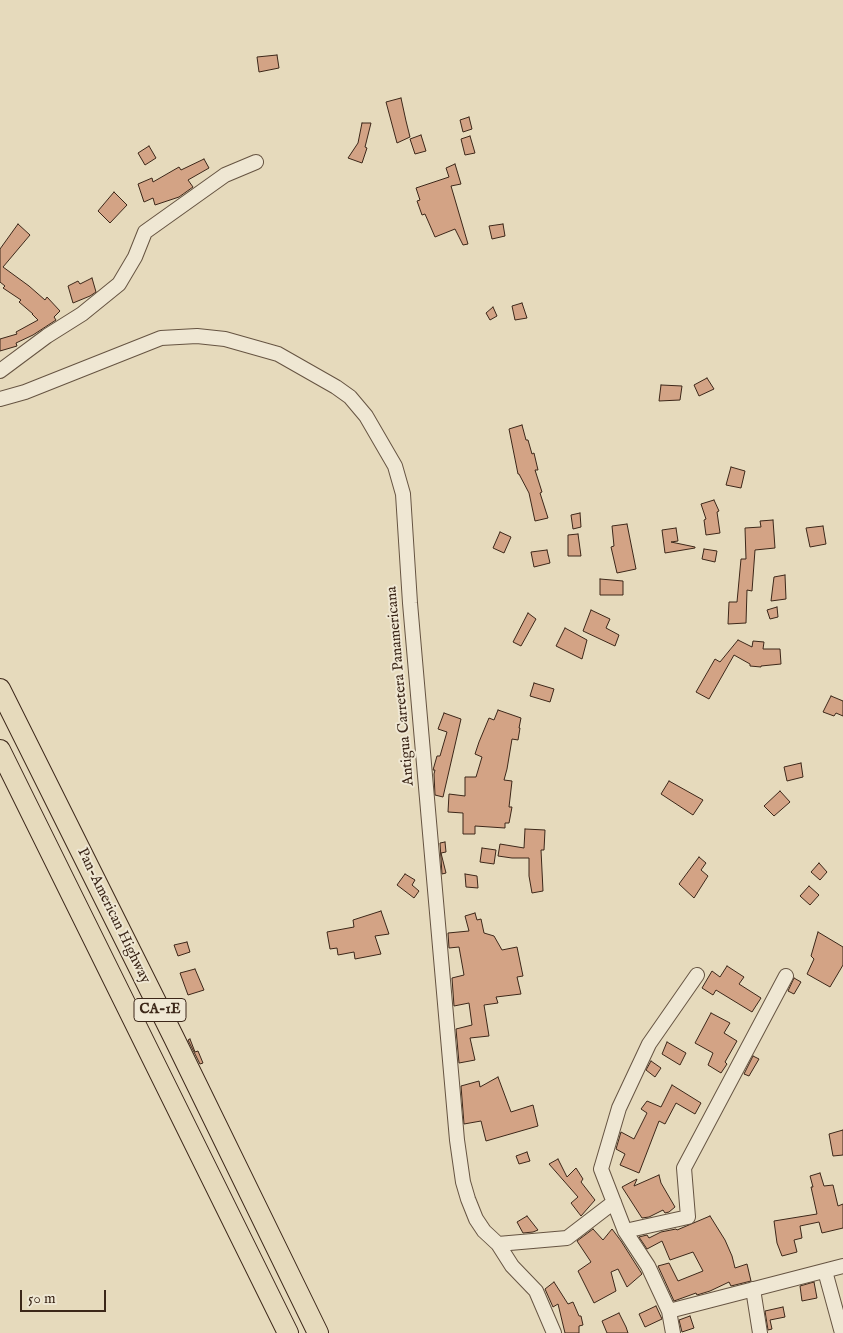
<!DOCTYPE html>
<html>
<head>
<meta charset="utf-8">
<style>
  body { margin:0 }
  #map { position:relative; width:843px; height:1333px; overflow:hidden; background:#e6dabc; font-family:"IM FELL English",serif }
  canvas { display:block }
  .scale { position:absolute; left:20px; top:1290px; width:86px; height:22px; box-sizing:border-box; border:2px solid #3c2719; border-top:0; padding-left:6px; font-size:15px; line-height:18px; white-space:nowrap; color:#3c2719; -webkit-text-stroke:4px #efe7d3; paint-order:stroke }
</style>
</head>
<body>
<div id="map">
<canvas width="843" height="1333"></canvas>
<div class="scale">50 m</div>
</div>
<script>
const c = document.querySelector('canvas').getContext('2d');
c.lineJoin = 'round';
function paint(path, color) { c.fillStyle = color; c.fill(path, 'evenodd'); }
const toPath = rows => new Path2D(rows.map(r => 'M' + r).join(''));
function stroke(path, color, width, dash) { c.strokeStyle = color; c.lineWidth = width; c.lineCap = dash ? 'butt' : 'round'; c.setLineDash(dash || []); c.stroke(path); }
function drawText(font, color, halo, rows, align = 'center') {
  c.font = font + ' "IM FELL English",serif'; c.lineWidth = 4; c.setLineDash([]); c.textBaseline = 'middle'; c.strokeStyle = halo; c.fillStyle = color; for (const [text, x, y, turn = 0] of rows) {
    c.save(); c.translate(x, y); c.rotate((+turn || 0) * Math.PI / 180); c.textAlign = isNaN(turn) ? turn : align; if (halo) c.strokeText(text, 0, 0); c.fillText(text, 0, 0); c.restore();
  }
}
const building = toPath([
  [277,55,279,68,259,72,257,57,277,55],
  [401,98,406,121,410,137,397,143,386,102,401,98],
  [469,117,472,129,463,132,460,120,469,117],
  [362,123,371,123,365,147,367,148,362,163,348,158,358,143,362,123],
  [421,135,426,151,415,154,410,139,421,135],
  [470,136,475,153,465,155,461,139,470,136],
  [149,146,156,158,145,165,138,153,149,146],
  [204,159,209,168,188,180,193,187,179,197,155,205,153,198,144,202,138,184,152,178,153,182,179,167,181,170,204,159],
  [455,164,461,184,451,186,468,244,463,245,455,229,435,237,425,214,422,215,417,201,420,200,416,188,449,177,446,168,455,164],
  [114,192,127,205,110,223,98,211,114,192],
  [18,224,30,235,3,267,29,286,45,300,47,297,60,311,54,317,56,320,33,335,16,343,17,346,0,351,0,339,17,334,16,332,38,320,32,314,33,314,19,302,21,300,3,288,5,286,0,282,0,249,18,224],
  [503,224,505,236,492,239,489,226,503,224],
  [92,278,96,292,90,296,73,303,68,286,78,281,80,284,92,278],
  [522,303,527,318,515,320,512,306,522,303],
  [493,307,497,316,490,320,486,313,493,307],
  [707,378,714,389,699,396,694,385,707,378],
  [661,385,682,386,680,400,659,401,661,385],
  [522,425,526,440,528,440,532,454,534,453,538,470,535,470,542,492,540,493,548,518,535,521,529,493,519,474,518,474,509,429,522,425],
  [731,467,745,471,741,488,726,485,731,467],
  [714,500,719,511,717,512,720,533,706,535,704,520,706,519,701,504,714,500],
  [580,513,581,527,573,529,571,515,580,513],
  [773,520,775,548,755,550,752,591,747,590,746,623,728,624,729,602,737,602,741,559,746,559,745,528,761,527,760,521,773,520],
  [627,524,636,569,617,573,611,547,614,546,612,526,627,524],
  [823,526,826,544,810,547,806,528,823,526],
  [676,528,678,541,671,542,695,547,695,548,665,553,662,530,676,528],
  [500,532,511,537,504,553,493,548,500,532],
  [578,534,581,556,568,556,568,535,578,534],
  [704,549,717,551,715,562,702,559,704,549],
  [547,550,550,563,534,567,531,552,547,550],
  [785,575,786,599,771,601,774,577,785,575],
  [600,579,623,581,623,595,600,595,600,579],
  [777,607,778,617,770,619,767,610,777,607],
  [591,610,610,619,606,628,619,635,615,646,583,631,591,610],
  [528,613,536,619,521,646,513,642,528,613],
  [565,628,587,640,582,659,556,646,565,628],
  [738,640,752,647,753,641,764,642,763,649,780,649,781,664,761,666,761,667,750,666,750,664,734,655,709,699,696,692,715,659,720,662,738,640],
  [534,683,554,689,550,702,530,696,534,683],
  [831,696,843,701,843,716,836,713,834,716,823,712,831,696],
  [498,710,521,718,519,728,520,728,518,740,512,739,507,769,504,780,512,781,509,807,512,807,509,823,505,823,505,828,475,826,475,834,463,834,463,813,448,812,449,794,465,796,465,777,476,777,482,757,475,754,479,742,489,718,494,720,498,710],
  [444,713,461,719,443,797,435,795,434,774,435,770,433,770,437,756,440,756,447,732,438,729,444,713],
  [801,763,803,777,787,781,784,767,801,763],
  [669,781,703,800,693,815,661,794,669,781],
  [780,791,790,802,774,816,764,806,780,791],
  [525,829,545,830,544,850,541,850,543,891,532,893,529,876,529,858,512,858,498,856,500,844,524,848,525,829],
  [445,842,446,852,441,853,446,873,442,874,440,843,445,842],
  [482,848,496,850,494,864,480,862,482,848],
  [699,857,706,863,701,870,708,876,694,898,679,884,699,857],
  [819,863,827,872,820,880,811,872,819,863],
  [405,874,415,880,412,885,419,891,414,898,397,885,405,874],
  [465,874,477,876,478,888,466,887,465,874],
  [809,886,819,895,810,905,800,896,809,886],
  [381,911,389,934,375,936,381,954,355,959,354,952,338,955,337,948,330,949,327,932,354,927,353,920,381,911],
  [475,913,477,920,481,919,484,933,494,936,502,950,517,947,523,976,517,977,521,994,496,997,498,1003,484,1005,489,1036,470,1038,475,1060,459,1063,456,1029,472,1025,469,1003,454,1006,452,978,464,975,459,947,449,948,448,933,469,931,465,916,475,913],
  [818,932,843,947,843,965,830,987,807,974,814,959,811,956,818,932],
  [187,942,190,952,178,956,174,945,187,942],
  [727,966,744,977,739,984,761,998,752,1012,716,990,713,995,702,988,712,971,720,977,727,966],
  [195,969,204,990,188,995,180,973,195,969],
  [794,978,801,982,794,994,788,991,794,978],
  [711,1013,730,1023,724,1033,737,1041,725,1062,727,1064,721,1073,708,1065,713,1053,695,1043,711,1013],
  [190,1039,195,1052,198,1051,203,1063,200,1064,188,1040,190,1039],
  [667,1042,686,1053,680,1065,662,1054,667,1042],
  [753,1056,759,1059,749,1076,744,1074,753,1056],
  [651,1061,661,1068,655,1077,646,1070,651,1061],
  [498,1077,511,1112,533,1105,538,1126,486,1141,481,1121,464,1124,461,1086,479,1081,480,1087,498,1077],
  [672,1085,701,1103,695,1114,676,1103,665,1124,659,1121,639,1173,620,1165,625,1154,616,1149,621,1132,634,1139,647,1113,641,1109,647,1101,661,1107,672,1085],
  [843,1130,843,1155,833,1156,829,1134,843,1130],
  [527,1152,530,1161,519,1164,516,1156,527,1152],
  [558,1159,567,1177,576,1168,583,1179,581,1182,595,1200,581,1216,571,1203,578,1197,549,1164,558,1159],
  [820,1173,824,1186,833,1185,838,1206,843,1204,843,1228,822,1233,819,1222,800,1226,802,1238,794,1240,797,1252,782,1256,777,1243,774,1221,817,1214,811,1187,813,1187,810,1176,820,1173],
  [659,1175,661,1183,675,1207,669,1212,665,1213,663,1210,649,1217,642,1218,622,1187,637,1179,634,1186,659,1175],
  [527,1216,538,1230,533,1232,523,1233,517,1222,527,1216],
  [710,1216,725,1240,732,1256,735,1268,747,1264,751,1281,731,1286,729,1282,710,1291,697,1295,696,1293,674,1301,658,1266,669,1263,678,1281,703,1271,693,1252,670,1260,662,1241,647,1249,639,1237,647,1235,649,1238,661,1232,676,1229,677,1230,710,1216],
  [593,1229,603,1240,612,1229,621,1241,642,1274,627,1287,618,1269,611,1272,616,1291,594,1303,578,1271,591,1262,577,1241,593,1229],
  [554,1282,568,1304,573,1302,579,1316,581,1316,583,1325,579,1326,579,1333,565,1333,558,1304,553,1307,545,1289,554,1282],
  [814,1282,817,1298,802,1301,800,1286,814,1282],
  [656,1306,662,1319,645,1327,639,1314,656,1306],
  [783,1307,785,1317,770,1320,772,1329,768,1330,765,1311,783,1307],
  [619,1313,626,1327,628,1333,607,1333,602,1321,619,1313],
  [690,1316,694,1328,682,1332,679,1320,690,1316]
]);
const minor = toPath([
  [0,371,47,336,82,314,119,284,135,257,145,232,225,175,256,162],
  [0,399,25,392,161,338,197,336,225,339,278,354,336,387,350,397,366,416,395,466,403,494,410,603,430,833,457,1140,463,1182,468,1199,476,1219,484,1231,498,1244,512,1266,536,1291,554,1333],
  [625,1231,688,1217,684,1168,786,976],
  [498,1244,567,1238,614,1202],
  [825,1271,842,1333],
  [753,1289,760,1333],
  [669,1311,843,1266],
  [673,1333,669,1311,648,1266,625,1231,601,1169,619,1108,649,1044,697,975]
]);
const highway = toPath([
  [0,689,174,1038,318,1333],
  [0,750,288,1333]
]);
const shields = [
  [160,1010,52]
];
const shieldNames = [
  ["CA-1E",160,1010]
];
const streetNames = [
  ["Antigua Carretera Panamericana",401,686,-95],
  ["Pan-American Highway",113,916,64]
];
paint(building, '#d3a385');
stroke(building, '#3c2719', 1);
stroke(minor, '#665442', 16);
stroke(highway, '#3c2719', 22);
stroke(minor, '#efe7d3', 14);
stroke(highway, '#e6dabc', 20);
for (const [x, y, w] of shields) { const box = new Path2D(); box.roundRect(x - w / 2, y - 11.5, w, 23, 4); c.fillStyle = '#efe7d3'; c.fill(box); stroke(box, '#3c2719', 1); }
drawText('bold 14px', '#3c2719', null, shieldNames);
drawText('15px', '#3c2719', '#efe7d3', streetNames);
</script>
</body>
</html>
